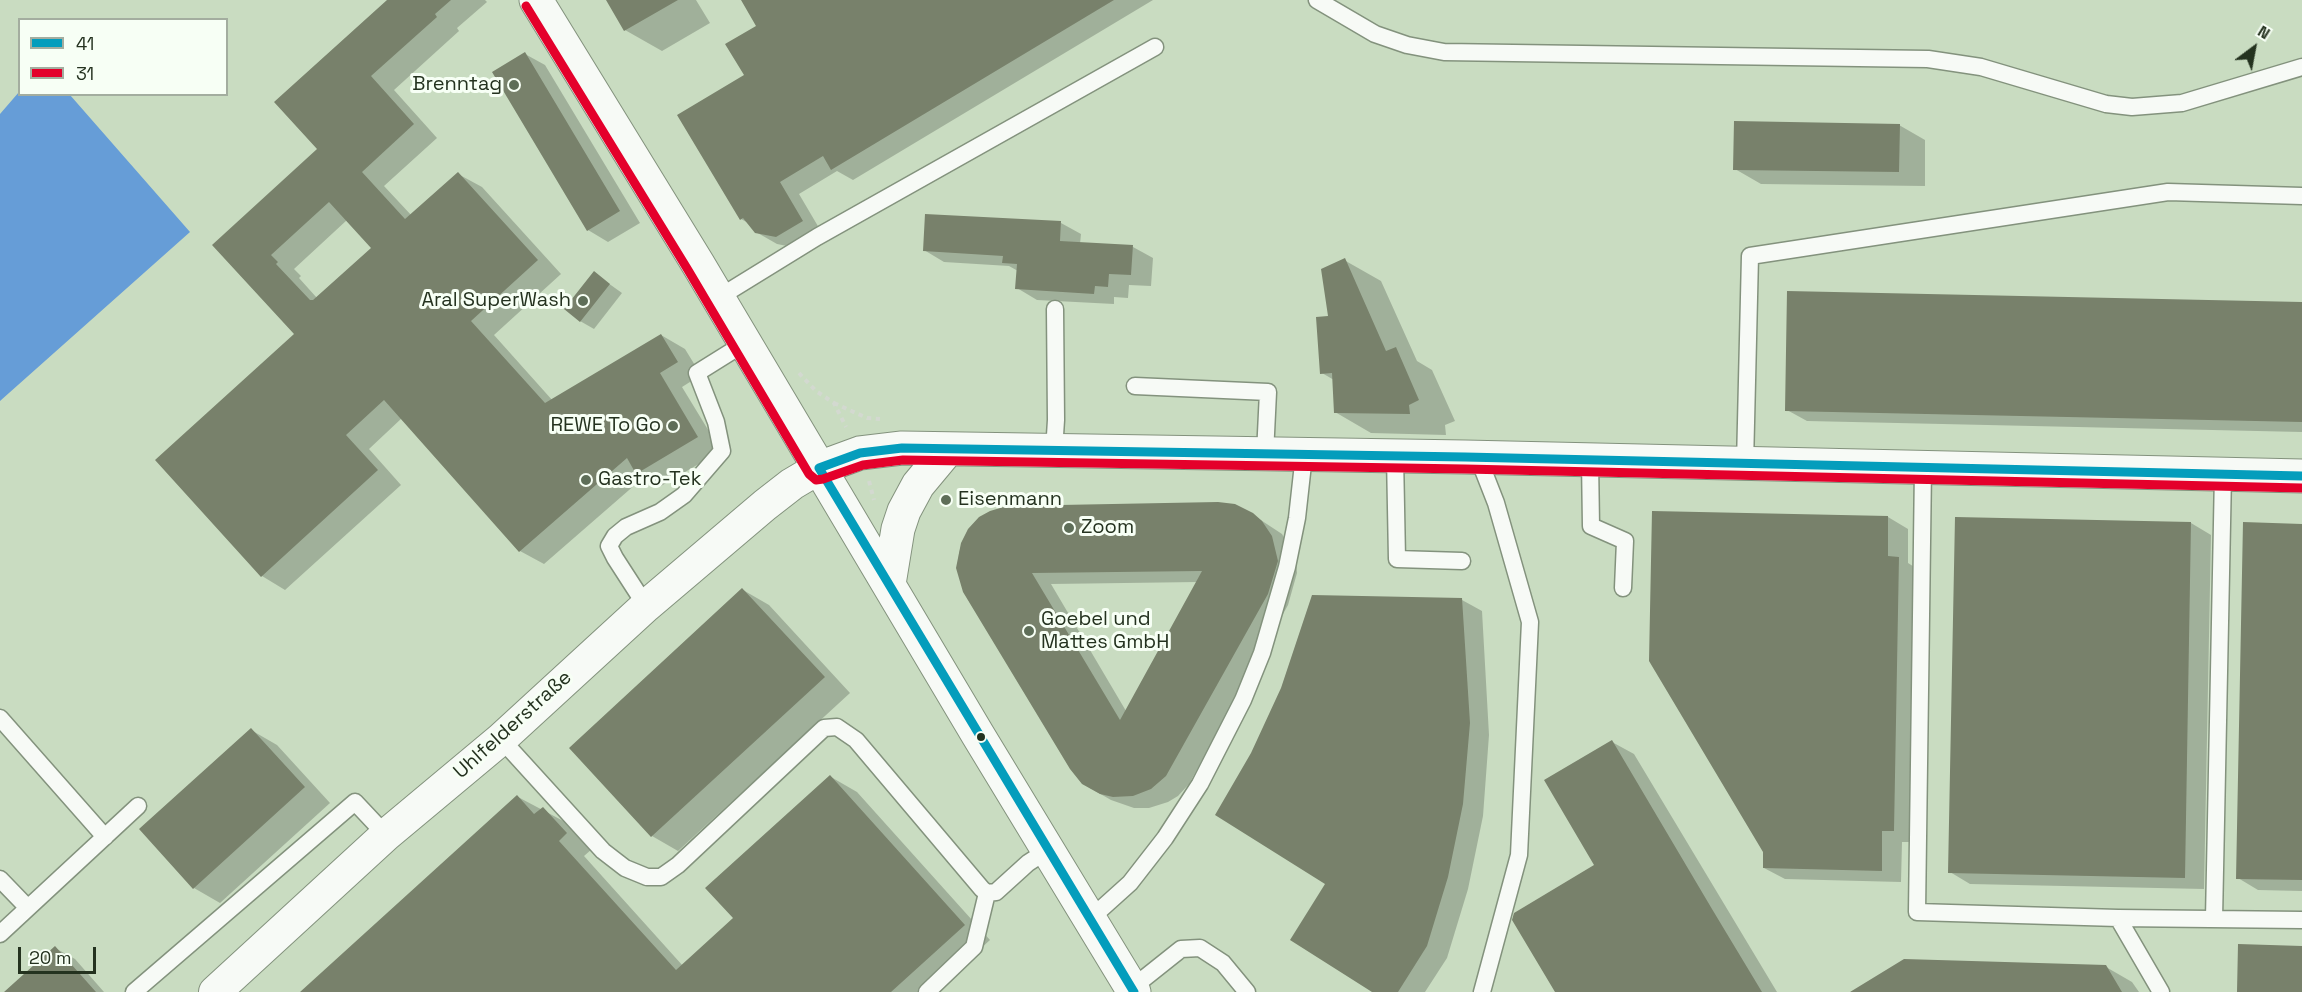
<!DOCTYPE html>
<html>
<head>
<meta charset="utf-8">
<style>
  body { margin:0 }
  #map { position:relative; width:2302px; height:992px; overflow:hidden; background:#c9dcc1; font-family:"Space Grotesk",sans-serif }
  canvas { display:block }
  .legend { position:absolute; left:18px; top:18px; width:210px; height:78px; box-sizing:border-box; background:#f7fff5; border:2px solid #a3ad9f; margin:0; padding:8px 10px; list-style:none; font-size:18px; color:#24321f }
  .legend li { display:flex; align-items:center; gap:12px; height:30px }
  .legend b { width:30px; border:2px solid #a3ad9f }
  .north { position:absolute; left:2224px; top:18px; width:60px; height:60px; -webkit-text-stroke:4px #f7fff5; paint-order:stroke; rotate:32deg; font-size:16px; font-weight:700; line-height:24px; text-align:center; color:#24321f }
  .north::after { content:''; display:block; margin:auto; width:21px; height:27px; background:#24321f; clip-path:polygon(50% 0,100% 100%,50% 72%,0 100%) }
  .scale { position:absolute; left:18px; top:947px; width:78px; height:27px; box-sizing:border-box; border:3px solid #24321f; border-top:0; padding-left:8px; font-size:18px; line-height:21px; white-space:nowrap; color:#24321f; -webkit-text-stroke:4px #f7fff5; paint-order:stroke }
</style>
</head>
<body>
<div id="map">
<canvas width="2302" height="992"></canvas>
<ul class="legend">
<li><b style="height:8px;background:#049dbc"></b>41</li>
<li><b style="height:8px;background:#e4002b"></b>31</li>
</ul>
<div class="north">N</div>
<div class="scale">20 m</div>
</div>
<script>
const c = document.querySelector('canvas').getContext('2d');
c.lineJoin = 'round';
function paint(path, color) { c.fillStyle = color; c.fill(path, 'evenodd'); }
const toPath = rows => new Path2D(rows.map(r => 'M' + r).join(''));
function stroke(path, color, width, dash) { c.strokeStyle = color; c.lineWidth = width; c.lineCap = dash ? 'butt' : 'round'; c.setLineDash(dash || []); c.stroke(path); }
function drawText(font, color, halo, rows, align = 'center') {
  c.font = font + ' "Space Grotesk",sans-serif'; c.lineWidth = 6; c.setLineDash([]); c.textBaseline = 'middle'; c.strokeStyle = halo; c.fillStyle = color; for (const [text, x, y, turn = 0] of rows) {
    c.save(); c.translate(x, y); c.rotate((+turn || 0) * Math.PI / 180); c.textAlign = isNaN(turn) ? turn : align; if (halo) c.strokeText(text, 0, 0); c.fillText(text, 0, 0); c.restore();
  }
}
const water = toPath([
  [19,92,20,94,70,95,190,232,0,401,0,114]
]);
const shadow = toPath([
  [390,0,485,0,487,2,457,28,459,31,394,90,437,138,384,186,412,216,458,174,482,187,561,274,494,335,553,401,661,335,685,349,701,375,682,387,721,451,661,486,644,477,544,564,520,551,402,418,369,449,401,485,285,590,262,576,296,335,214,245,319,149],
  [347,220,373,248,317,298,299,278,301,276,294,269],
  [607,0,696,0,710,23,662,51,625,30],
  [742,0,1153,0,853,180,837,171,799,194,822,233,797,248,777,244,756,232,750,224,741,219,746,76,759,26],
  [525,54,545,65,640,223,608,242,588,230],
  [1899,125,1925,140,1925,186,1761,184,1735,169],
  [1061,223,1081,234,1080,244,1133,247,1153,258,1151,286,1129,285,1128,298,1114,297,1114,304,1037,300,1017,288,1018,271,1009,266,944,262,924,250],
  [1344,260,1381,281,1417,361,1432,370,1455,421,1445,425,1446,435,1371,433,1335,412,1334,380,1322,373,1330,317],
  [594,273,622,293,594,329,580,321],
  [2302,303,2302,432,1807,421,1787,410],
  [1244,509,1282,534,1296,559,1297,573,1288,605,1189,784,1178,796,1168,802,1149,808,1134,808,1111,800,1090,788,958,568,959,553,963,540],
  [1198,582,1126,711,1051,584],
  [1888,517,1908,529,1908,563,1919,570,1914,842,1902,842,1901,882,1785,879,1764,868],
  [2191,523,2211,535,2204,889,1970,884,1950,872],
  [2302,525,2302,891,2258,890,2238,878],
  [743,590,769,605,850,693,678,851,652,836],
  [1462,600,1482,611,1489,735,1483,816,1468,889,1447,958,1425,992,1375,992,1327,883],
  [251,730,277,745,330,803,220,903,194,888],
  [1612,742,1634,754,1777,992,1557,992,1597,865],
  [831,777,857,792,990,940,933,992,308,992,518,797,569,824,592,849,584,856,683,966,735,918],
  [55,948,75,959,104,992,6,992],
  [2106,967,2132,982,2139,992,1853,992]
]);
const building = toPath([
  [387,0,451,0,435,14,437,17,371,76,414,124,362,172,405,219,458,172,538,260,471,321,545,403,661,334,678,362,660,373,698,437,636,474,627,458,519,552,384,400,346,435,378,470,261,577,155,460,294,334,212,245,317,149,274,102],
  [329,202,371,248,313,300,310,300,276,264,278,262,271,255],
  [606,0,678,0,624,31],
  [741,0,1114,0,831,170,823,156,780,182,803,221,776,237,755,233,743,218,740,220,677,115,744,75,725,44,756,26],
  [525,52,620,211,587,231,492,72],
  [1734,121,1900,124,1899,172,1733,170],
  [925,214,1061,221,1060,241,1133,245,1131,275,1109,274,1108,287,1095,286,1094,294,1015,289,1017,264,1002,263,1003,256,923,251],
  [1345,258,1386,351,1396,347,1419,400,1409,405,1410,414,1334,413,1332,373,1320,374,1316,317,1328,316,1321,269],
  [594,271,610,284,580,322,564,309],
  [1787,291,2302,302,2302,422,1785,411],
  [1218,502,1235,504,1253,513,1262,521,1272,536,1278,561,1268,594,1166,776,1151,789,1133,796,1113,797,1100,794,1082,784,1070,769,963,592,956,568,961,543,968,529,979,517,990,511,1007,506],
  [1202,571,1120,720,1032,573],
  [1652,511,1888,516,1888,556,1899,557,1894,831,1882,831,1882,871,1763,868,1763,852,1649,661],
  [1955,517,2191,522,2185,878,1948,873],
  [2243,522,2302,524,2302,880,2236,879],
  [742,588,825,677,651,837,569,748],
  [1312,595,1462,598,1470,723,1463,804,1448,877,1427,946,1398,992,1372,992,1290,940,1325,884,1215,815,1251,753,1281,688],
  [251,728,305,787,193,889,139,829],
  [1612,740,1712,909,1762,992,1555,992,1512,920,1514,913,1594,865,1544,780],
  [830,775,965,925,891,992,300,992,517,795,534,814,543,807,567,833,559,841,676,970,733,918,705,888],
  [2238,944,2302,946,2302,992,2237,992],
  [55,946,96,992,4,992],
  [1904,959,2106,965,2122,992,1850,992]
]);
const path = toPath([
  [799,373,816,391,834,403,846,427],
  [834,403,867,418,880,419],
  [869,481,874,500]
]);
const service = toPath([
  [1317,0,1375,34,1407,45,1444,52,1928,59,1981,67,2106,104,2132,107,2182,103,2302,67],
  [718,298,817,237,1155,47],
  [1135,386,1268,392,1265,454],
  [1054,451,1056,420,1055,309],
  [1395,456,1397,559,1462,561],
  [1478,457,1496,503,1530,622,1519,855,1482,992],
  [1590,460,1591,526,1625,541,1623,588],
  [1745,464,1750,256,2168,192,2302,196],
  [1923,468,1917,912,2118,918,2302,920],
  [646,606,615,558,609,546,615,536,626,527,660,512,684,495,722,451,716,422,697,373,745,343],
  [0,718,105,837],
  [501,739,603,851,625,868,647,877,661,877,678,865,824,728,837,727,856,740,982,889,987,893,996,892,1028,863,1048,850],
  [0,879,28,908],
  [2118,918,2161,992],
  [1090,919,1130,883,1165,838,1200,784,1243,700,1262,653,1287,567,1297,518,1304,455],
  [2214,919,2223,474],
  [0,934,138,806],
  [1132,988,1181,949,1200,948,1223,963,1247,992],
  [134,992,355,802,386,835],
  [927,992,974,947,987,893]
]);
const minor = toPath([
  [215,992,386,835,501,739,646,606,765,505,792,484,819,468]
]);
const secondary = toPath([
  [536,0,698,264,978,735,1134,992],
  [819,468,860,453,902,448,1465,457,2302,476],
  [889,584,898,529,904,511,918,485,948,449]
]);
const bus1 = toPath([
  [819,468,860,453,902,448,1465,457,2302,476],
  [819,468,1134,992]
]);
const bus2 = toPath([
  [526,6,688,270,809,474,816,480,823,479,863,465,903,460,1465,469,2302,488]
]);
const markers = [
  [514,85,6,"#5e6e58"],
  [583,301,6,"#5e6e58"],
  [673,426,6,"#5e6e58"],
  [586,480,6,"#5e6e58"],
  [946,500,6,"#5e6e58"],
  [1069,528,6,"#5e6e58"],
  [1029,631,6,"#5e6e58"],
  [981,737,5,"#24321f"]
];
const poiNames = [
  ["Brenntag",502,85,"right"],
  ["Aral SuperWash",571,301,"right"],
  ["REWE To Go",661,426,"right"],
  ["Gastro-Tek",598,480],
  ["Eisenmann",958,500],
  ["Zoom",1081,528],
  ["Goebel und",1041,620],
  ["Mattes GmbH",1041,643]
];
const streetNames = [
  ["Uhlfelderstraße",513,725,-42]
];
paint(water, '#669dd7');
paint(shadow, '#0003');
paint(building, '#78816b');
stroke(service, '#83927d', 19);
stroke(minor, '#83927d', 34);
stroke(secondary, '#83927d', 35);
stroke(path, '#d3d9d0', 4, [4.5, 4.5]);
stroke(service, '#f7faf6', 16);
stroke(minor, '#f7faf6', 32);
stroke(secondary, '#f7faf6', 33);
stroke(bus1, '#049dbc', 9);
stroke(bus2, '#e4002b', 9);
for (const [x, y, r, color] of markers) { const dot = new Path2D(); dot.arc(x, y, r, 0, 2 * Math.PI); c.fillStyle = color; c.fill(dot); stroke(dot, '#f7fff5', 2); }
drawText('20px', '#24321f', '#f7fff5', poiNames, 'left');
drawText('20px', '#24321f', '#f7fff5', streetNames);
</script>
</body>
</html>
